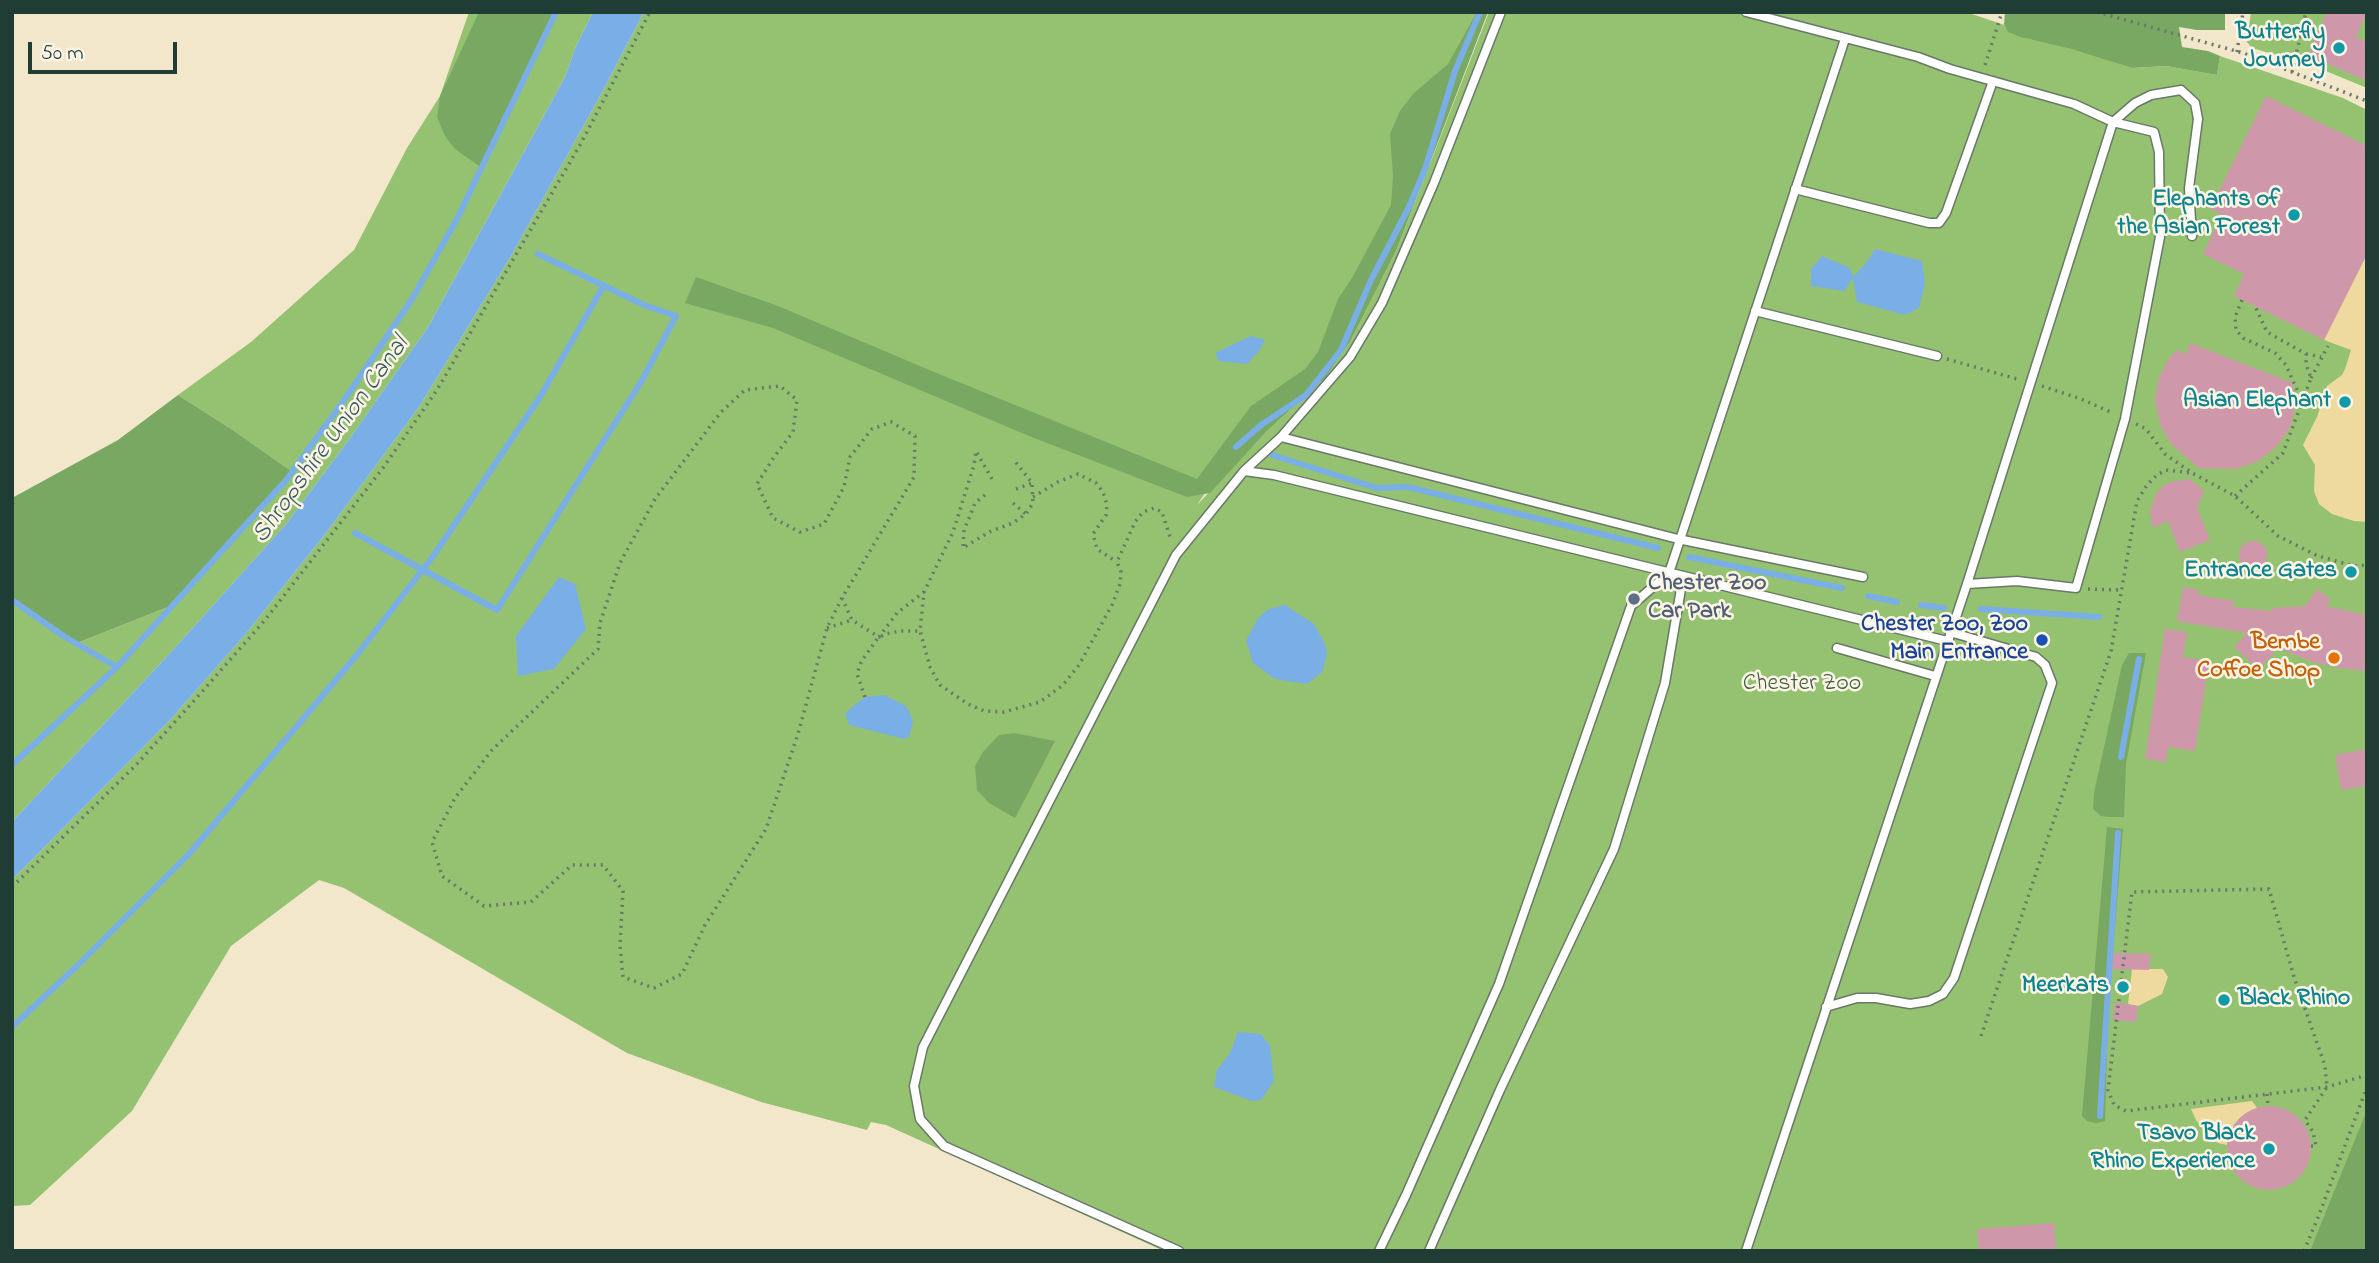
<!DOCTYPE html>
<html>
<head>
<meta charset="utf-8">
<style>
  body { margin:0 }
  #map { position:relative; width:2379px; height:1263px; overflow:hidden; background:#f2e7cb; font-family:"Indie Flower",sans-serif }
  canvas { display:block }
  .frame { position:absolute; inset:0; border:14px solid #1f3d34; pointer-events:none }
  .scale { position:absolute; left:28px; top:42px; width:149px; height:32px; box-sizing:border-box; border:4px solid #1f3d34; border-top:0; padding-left:9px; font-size:21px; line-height:24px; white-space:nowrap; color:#1f3d34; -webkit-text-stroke:5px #fcf5e5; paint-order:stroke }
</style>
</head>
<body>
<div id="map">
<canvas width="2379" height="1263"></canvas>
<div class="frame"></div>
<div class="scale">50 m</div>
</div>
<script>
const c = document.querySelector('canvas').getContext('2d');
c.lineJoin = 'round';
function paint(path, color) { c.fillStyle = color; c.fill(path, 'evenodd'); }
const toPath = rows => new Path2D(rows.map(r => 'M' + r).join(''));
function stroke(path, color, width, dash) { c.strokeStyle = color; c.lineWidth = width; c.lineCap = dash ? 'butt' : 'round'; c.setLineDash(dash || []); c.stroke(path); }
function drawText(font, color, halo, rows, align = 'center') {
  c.font = font + ' "Indie Flower",sans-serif'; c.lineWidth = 5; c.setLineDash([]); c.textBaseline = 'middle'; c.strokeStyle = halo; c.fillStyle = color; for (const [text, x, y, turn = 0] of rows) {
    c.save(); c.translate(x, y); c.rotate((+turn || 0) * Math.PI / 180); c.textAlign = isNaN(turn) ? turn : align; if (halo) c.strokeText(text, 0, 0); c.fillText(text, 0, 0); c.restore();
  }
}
const green = toPath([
  [469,12,593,12,576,46,565,77,428,327,348,441,287,523,172,651,12,822,12,600,77,643,173,605,228,427,178,395,251,342,354,250,407,148,440,96],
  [644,12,1480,12,1341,350,1236,447,1197,505,1265,433,1325,378,1350,342,1396,251,1489,12,1966,12,2132,68,2166,66,2217,75,2220,56,2343,98,2367,110,2367,1251,1164,1251,886,1125,871,1122,867,1130,761,1102,627,1053,344,888,319,880,231,946,132,1111,30,1205,12,1206,12,880,171,719,244,636,326,533,419,407,511,256,599,98],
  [2251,12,2367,12,2367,88,2287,55,2280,56,2252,48,2247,42]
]);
const forest = toPath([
  [479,12,556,12,482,168,455,149,445,136,437,117,440,96],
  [1477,12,1488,12,1396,251,1350,342,1325,378,1265,433,1210,493,1187,497,1029,436,773,328,685,303,696,277,778,306,934,372,1197,479,1251,406,1305,369,1318,352,1338,299,1352,278,1391,205,1393,176,1390,134,1400,111,1413,94,1448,64],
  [2005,12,2225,12,2225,30,2197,30,2179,27,2182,47,2208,51,2220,56,2217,75,2166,66,2132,68,2072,49,2021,37,2008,32,2004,24],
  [178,395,228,427,292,472,173,605,77,643,12,600,12,498,118,440],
  [2129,653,2146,653,2126,764,2124,817,2109,817,2101,816,2093,809,2094,793,2122,665],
  [1014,733,1055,741,1015,818,989,803,977,790,975,766,983,752,999,735],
  [2107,827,2123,829,2108,1012,2105,1121,2096,1123,2087,1121,2082,1116],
  [2367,1110,2367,1251,2310,1251]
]);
const sand = toPath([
  [2367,254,2367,522,2354,521,2332,514,2319,504,2314,491,2315,465,2303,445,2317,417,2327,386,2342,375,2345,369,2351,350,2324,340],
  [2132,969,2163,969,2168,977,2162,994,2138,1006,2128,1004],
  [2252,1101,2257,1108,2242,1116,2235,1124,2229,1133,2227,1145,2218,1143,2207,1134,2196,1120,2191,1109]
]);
const water = toPath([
  [593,12,644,12,599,98,511,256,419,407,326,533,244,636,171,719,12,880,12,822,172,651,287,523,348,441,428,327,565,77,576,46],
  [1875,249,1922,261,1925,283,1919,308,1905,315,1857,302,1853,278,1844,291,1811,286,1811,269,1822,256,1848,267,1854,276,1867,262],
  [1251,336,1265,340,1259,351,1247,364,1219,361,1215,353],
  [559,577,575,584,586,629,554,669,518,676,516,636],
  [1285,605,1314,624,1325,644,1327,654,1322,672,1307,684,1275,679,1253,663,1246,641,1258,618,1269,609],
  [885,695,907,707,913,721,909,737,904,739,849,725,845,714,851,708,865,697],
  [1238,1032,1261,1034,1270,1046,1274,1081,1261,1100,1252,1101,1214,1087,1217,1070,1230,1053]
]);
const stream = toPath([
  [1236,447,1261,425,1306,395,1341,350,1371,280,1409,207,1425,169,1455,71,1480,12],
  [1272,455,1377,488,1408,487,1658,548],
  [355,533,497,610,641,382,676,316,644,305,538,254],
  [1689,557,1842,588],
  [1868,596,1897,602],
  [12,600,65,637,117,667],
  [1921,605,1944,608],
  [1981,609,2099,617],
  [2121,757,2139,659],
  [12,765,117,667,173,605,287,479,349,393,412,299,457,219,556,12],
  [12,1027,76,967,189,854,356,656,434,555,540,397,604,285],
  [2100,1116,2118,833]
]);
const building = toPath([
  [2327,12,2367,12,2356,37,2367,42,2367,81,2308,55],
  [2266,96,2367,146,2367,254,2324,340,2234,296,2244,274,2203,254,2222,215,2210,209],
  [2190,343,2293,383,2295,406,2290,428,2276,447,2257,462,2235,469,2199,468,2171,444,2160,424,2155,401,2159,377,2170,357,2177,350,2186,354],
  [2190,479,2204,491,2197,508,2210,540,2180,552,2168,521,2153,528,2150,512,2156,494,2162,487,2170,482],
  '2239 555a14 14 0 1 1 28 0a14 14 0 1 1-28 0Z',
  [2183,587,2199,590,2198,595,2234,601,2233,607,2272,611,2273,608,2305,606,2317,589,2331,600,2326,606,2367,615,2367,671,2339,668,2313,662,2278,648,2259,670,2234,647,2247,633,2177,621],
  [2165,629,2187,632,2183,657,2209,661,2195,751,2168,747,2166,762,2145,759],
  [2367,749,2367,786,2341,790,2335,755],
  [2114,953,2151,954,2149,970,2112,969],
  [2115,1002,2138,1006,2136,1022,2113,1020],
  '2227 1148a42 42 0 1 1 84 0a42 42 0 1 1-84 0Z',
  [2054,1223,2056,1251,1979,1251,1977,1229]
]);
const path = toPath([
  [2097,12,2243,53,2367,101],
  [2237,52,2243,12],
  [1985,65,2002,12],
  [2292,72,2306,12],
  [2242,300,2235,317,2236,330,2243,338,2275,353,2286,365,2301,399],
  [2306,354,2321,357],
  [1947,359,2017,379],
  [2311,378,2328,346],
  [2042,386,2081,399,2113,413],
  [2136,424,2146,429,2165,454,2192,473,2235,496,2278,536,2318,556,2354,566,2367,565],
  [992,479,976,451,974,465,953,532,924,592,920,631,930,667,940,685,968,704,984,711,1004,712,1040,702,1063,685,1079,665,1112,605,1120,584,1121,572,1117,562,1135,522,1143,512,1154,508,1162,512,1171,540],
  [1016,489,1032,483],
  [985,495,975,503,970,516,964,530,963,548,989,532,1013,523,1026,514,1033,503,1032,483,1014,460],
  [2235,496,2283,453,2311,378,2306,364,2306,354,2267,332,2255,306],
  [1033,497,1058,482,1078,474,1096,483,1103,492,1107,505,1106,515,1093,534,1097,549,1117,562],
  [1013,503,1026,514],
  [2088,589,2122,590],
  [842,598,827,628,798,734,766,829,705,925,682,974,654,988,623,977,620,945,623,891,603,865,572,865,531,902,484,906,442,876,432,842,455,798,492,750,598,649,600,623,620,563,655,499,721,412,745,390,780,386,797,400,793,432,774,457,757,484,773,518,800,532,824,524,844,487,850,457,872,429,891,422,915,436,914,477,842,598,852,620,879,637,897,613,924,592],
  [827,628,852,620],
  [865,697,857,674,861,662,877,639,885,634,900,631,920,631],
  [12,887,136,765,201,693,265,620,383,468,437,390,486,306,580,145,650,12],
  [1981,1036,2111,651,2137,501,2147,485,2157,475,2166,470,2192,473],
  [2267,1094,2268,1106],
  [2311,1146,2316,1146,2313,1132,2305,1120,2327,1087,2325,1066,2294,977,2269,889,2132,892,2108,1090,2114,1105,2126,1111,2327,1087,2367,1075],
  [2304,1251,2319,1215,2367,1087]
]);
const lane = toPath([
  [1746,12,1918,57,1950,69,2074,104,2113,122,2154,132,2159,152,2160,237,2125,419,2076,588,2017,581,1967,584],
  [1795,189,1929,223,1939,223,1946,213,1993,81],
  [1755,311,1937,356],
  [1281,437,1350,357,1382,303,1434,183,1501,12],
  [1244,471,1281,437,1678,539,1863,577],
  [1837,648,1935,676],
  [1826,1007,1857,998,1876,998,1910,1004,1929,1001,1943,994,1954,978,2052,683,2045,665,2036,657,1950,632],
  [1179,1251,944,1146,920,1119,914,1086,923,1047,1176,555,1244,471,1274,475,1947,641],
  [1379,1251,1406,1195,1499,984,1631,606,1669,573,1845,39],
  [1429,1251,1500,1090,1614,849,1665,683,1683,577],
  [1746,1251,1967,584,2113,122,2135,103,2151,95,2181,90,2195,103,2198,119,2189,188,2192,236]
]);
const markers = [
  [2339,48,7,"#0f9aa8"],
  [2294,215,7,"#0f9aa8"],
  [2345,402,7,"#0f9aa8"],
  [2351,572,7,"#0f9aa8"],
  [1634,599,7,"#5c6f8a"],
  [2042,640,7,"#1a4fb4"],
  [2334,658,7,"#e8710a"],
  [2123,987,7,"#0f9aa8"],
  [2224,1000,7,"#0f9aa8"],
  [2269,1149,7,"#0f9aa8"]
];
const cultureNames = [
  ["Butterfly",2325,34],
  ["Journey",2325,62],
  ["Elephants of",2280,201],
  ["the Asian Forest",2280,229],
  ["Asian Elephant",2331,402],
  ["Entrance Gates",2337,572],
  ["Meerkats",2109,987],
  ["Black Rhino",2238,1000,"left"],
  ["Tsavo Black",2255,1135],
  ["Rhino Experience",2255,1163]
];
const serviceNames = [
  ["Chester Zoo",1648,585],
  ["Car Park",1648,613]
];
const transitNames = [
  ["Chester Zoo, Zoo",2028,626],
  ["Main Entrance",2028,654]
];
const foodNames = [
  ["Bembe",2320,644],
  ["Coffoe Shop",2320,672]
];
const parkNames = [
  ["Chester Zoo",1802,685]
];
const waterNames = [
  ["Shropshire Union Canal",332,441,-54]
];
paint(green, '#95c270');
paint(forest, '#78a862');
paint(sand, '#eeda9e');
paint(water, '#7aaee7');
stroke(stream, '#7aaee7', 6);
paint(building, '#cf98aa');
stroke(lane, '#697869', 11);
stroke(path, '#697869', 3.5, [2, 5]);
stroke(lane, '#fff', 8);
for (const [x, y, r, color] of markers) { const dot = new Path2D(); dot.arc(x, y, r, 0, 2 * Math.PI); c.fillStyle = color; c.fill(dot); stroke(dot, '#fcf5e5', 2.5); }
drawText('bold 24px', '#0d838f', '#fcf5e5', cultureNames, 'right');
drawText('bold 24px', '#4e5e75', '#fcf5e5', serviceNames, 'left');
drawText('bold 24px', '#164399', '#fcf5e5', transitNames, 'right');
drawText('bold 24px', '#c56008', '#fcf5e5', foodNames, 'right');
drawText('24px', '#3c5e43', '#fcf5e5', parkNames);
drawText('italic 26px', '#365961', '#fcf5e5', waterNames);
</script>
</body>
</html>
